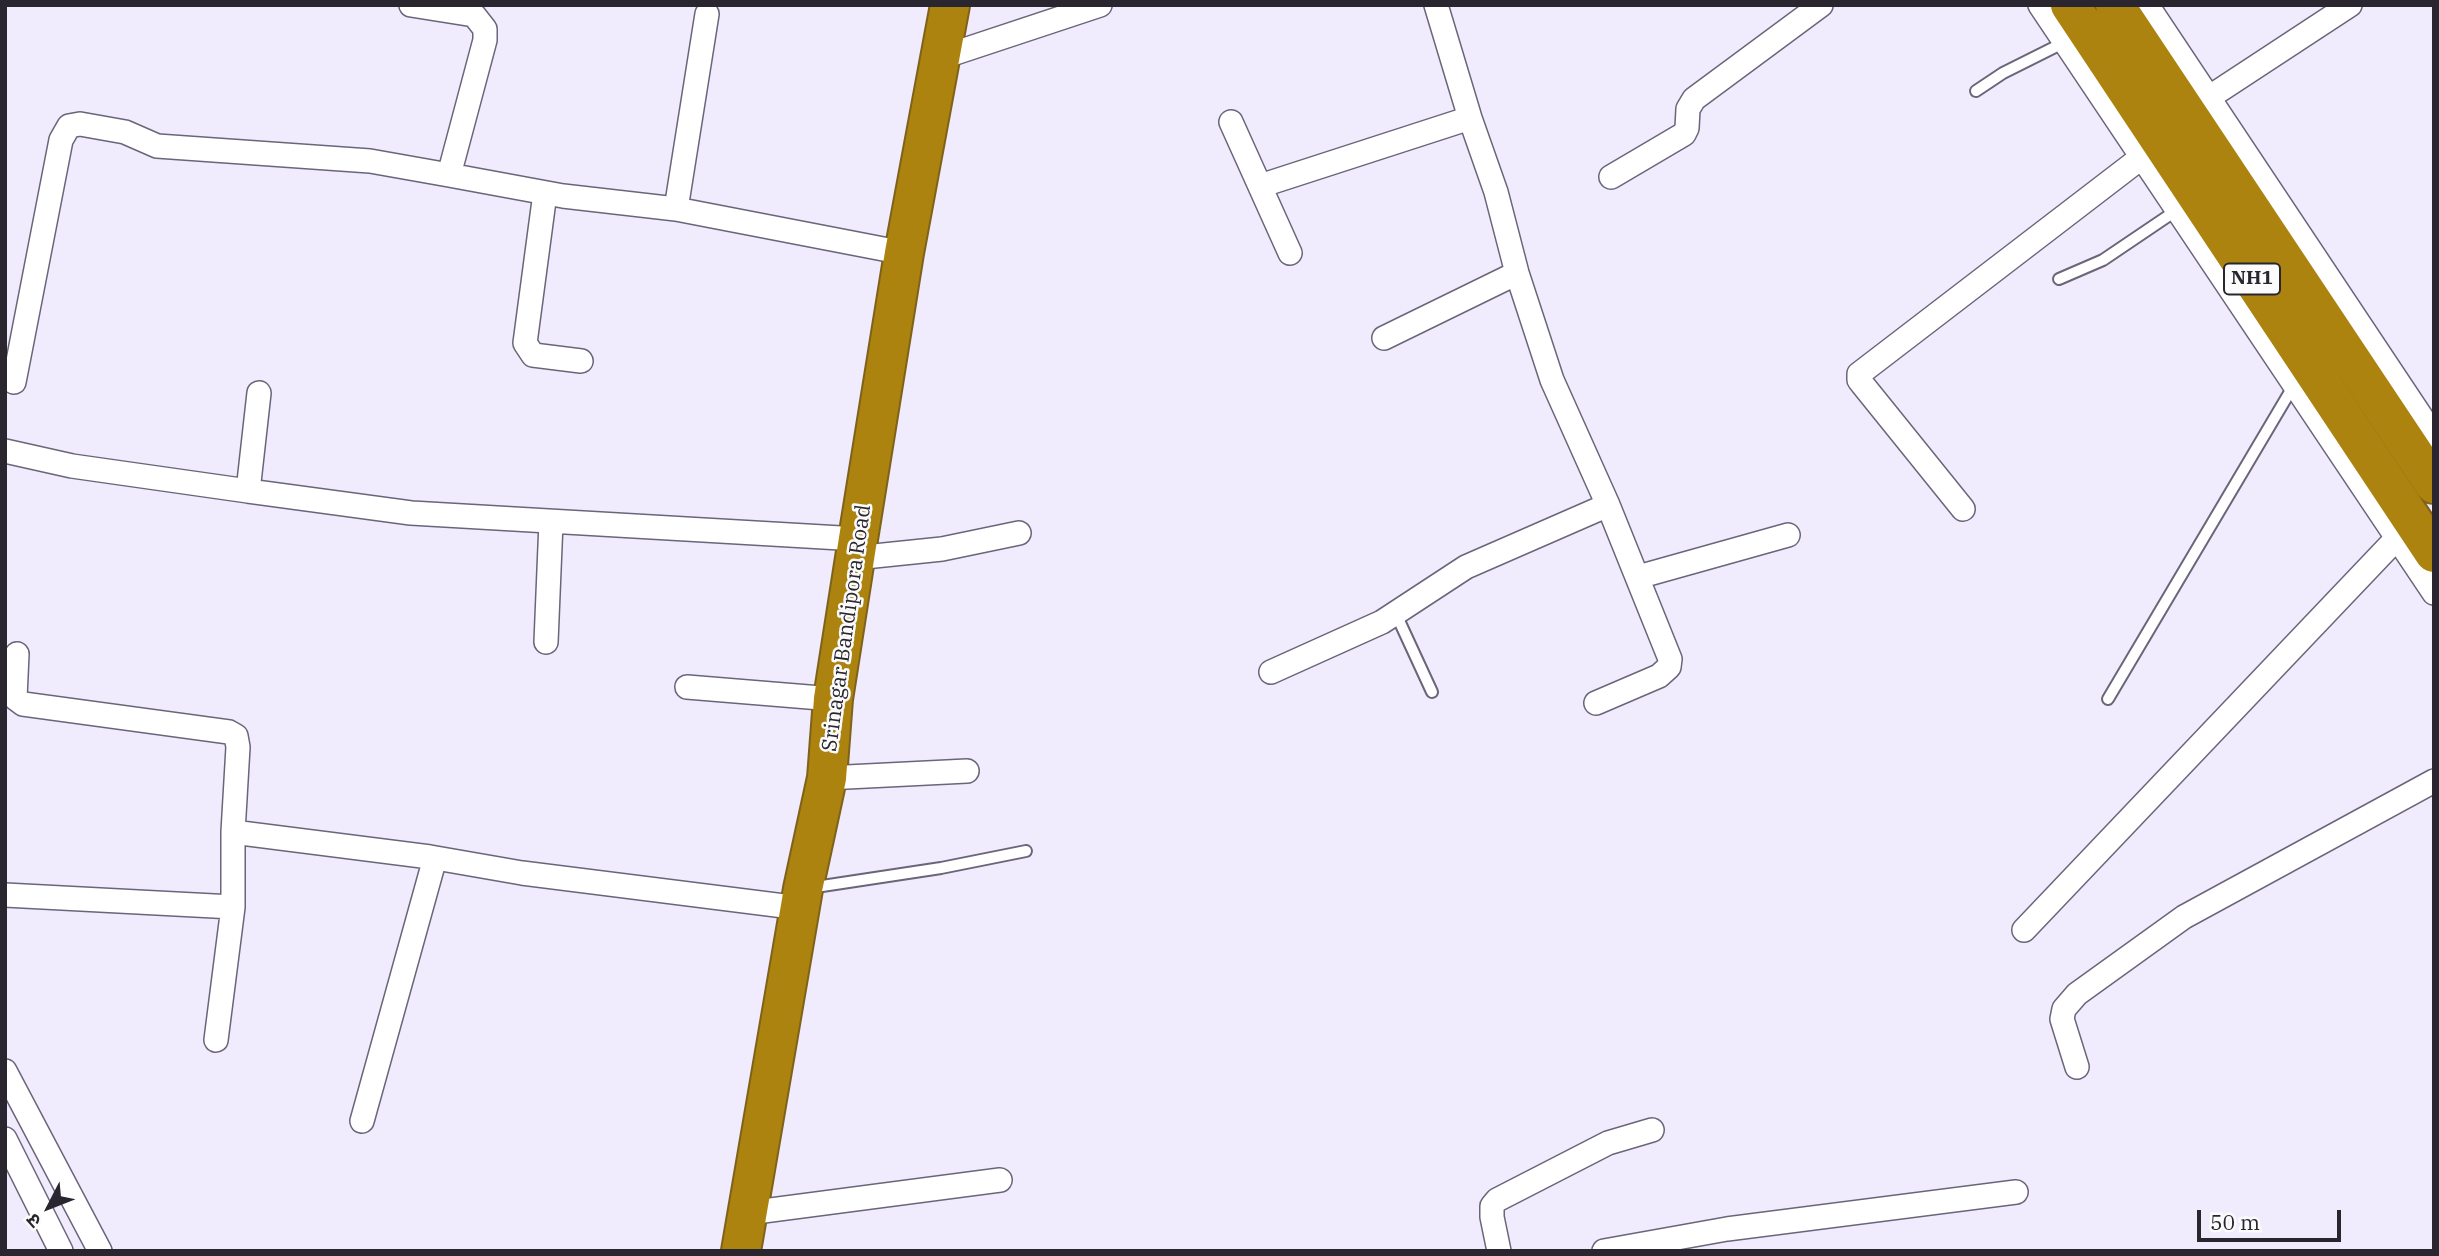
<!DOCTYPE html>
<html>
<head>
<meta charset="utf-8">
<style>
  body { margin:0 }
  #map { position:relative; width:2439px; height:1256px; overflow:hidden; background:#f0ebfd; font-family:"IBM Plex Serif","Noto Sans Devanagari",serif }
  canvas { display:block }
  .frame { position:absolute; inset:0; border:7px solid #29262f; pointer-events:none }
  .north { position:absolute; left:14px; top:1172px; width:70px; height:70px; -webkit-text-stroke:5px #fbfbfb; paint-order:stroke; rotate:228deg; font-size:19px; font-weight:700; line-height:28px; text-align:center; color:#29262f }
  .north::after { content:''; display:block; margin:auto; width:24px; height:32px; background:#29262f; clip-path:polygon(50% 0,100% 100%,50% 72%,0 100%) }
  .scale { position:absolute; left:2197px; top:1210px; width:144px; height:32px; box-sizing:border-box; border:4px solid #29262f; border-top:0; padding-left:9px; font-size:21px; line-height:24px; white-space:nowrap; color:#29262f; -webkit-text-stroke:5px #fbfbfb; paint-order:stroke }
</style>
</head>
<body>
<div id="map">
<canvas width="2439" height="1256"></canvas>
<div class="frame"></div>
<div class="north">उ</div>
<div class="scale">50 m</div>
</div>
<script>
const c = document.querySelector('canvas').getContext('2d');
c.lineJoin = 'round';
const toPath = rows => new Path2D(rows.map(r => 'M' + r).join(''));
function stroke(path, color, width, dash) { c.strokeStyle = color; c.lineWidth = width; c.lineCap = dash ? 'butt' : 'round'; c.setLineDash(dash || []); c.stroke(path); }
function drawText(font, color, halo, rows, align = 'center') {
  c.font = font + ' "IBM Plex Serif",serif'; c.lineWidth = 5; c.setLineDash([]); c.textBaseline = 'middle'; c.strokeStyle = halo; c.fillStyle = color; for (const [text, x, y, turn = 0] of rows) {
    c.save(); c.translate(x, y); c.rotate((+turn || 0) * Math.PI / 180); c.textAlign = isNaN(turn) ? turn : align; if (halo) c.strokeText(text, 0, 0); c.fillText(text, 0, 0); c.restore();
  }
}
const lane = toPath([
  [1976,91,2003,73,2065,42],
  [2059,279,2103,260,2177,210],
  [1396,614,1432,692],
  [2108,699,2294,385],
  [809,888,941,868,1026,851]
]);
const street = toPath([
  [411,5,474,15,485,29,485,40,449,175,563,196,676,209,904,253],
  [1436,5,1470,118,1496,192,1517,273,1552,380,1608,505,1670,659,1669,667,1659,676,1596,703],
  [2040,5,2434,593],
  [2147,5,2434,436],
  [940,58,1100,5],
  [2196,106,2350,5],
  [1231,122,1290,253],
  [1611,177,1684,134,1687,128,1688,109,1694,99,1821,5],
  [1260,186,1470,118],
  [545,193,525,343,533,355,581,361],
  [676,209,707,14],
  [1384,338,1517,273],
  [14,382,61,140,69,126,80,124,125,132,157,146,370,161,449,175],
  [259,393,248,491,411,513,858,539],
  [5,451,72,466,248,491],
  [1963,509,1863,385,1859,380,1859,374,2142,157],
  [855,558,942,549,1019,533],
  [1638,577,1788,535],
  [546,642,551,522],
  [17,654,15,698,23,704,229,732,236,736,238,747,233,832,233,907,216,1040],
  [1271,672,1382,622,1466,567,1608,505],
  [687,687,833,699],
  [827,778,967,771],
  [233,832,430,857,522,873,800,908],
  [5,895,233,907],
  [2024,930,2397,538],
  [2077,1067,2062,1019,2064,1009,2077,994,2184,917,2434,781],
  [5,1071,100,1251],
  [362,1121,435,858],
  [5,1139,61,1251],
  [748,1213,1000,1180],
  [1499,1251,1492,1217,1492,1206,1497,1200,1608,1143,1652,1130],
  [1604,1251,1727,1229,2016,1192]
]);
const highway = toPath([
  [2070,5,2434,553],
  [2115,5,2434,484],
  [741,1251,803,889,827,778,833,699,858,539,904,253,950,5]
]);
const shields = [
  [2252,279,56]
];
const shieldNames = [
  ["NH1",2252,279]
];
const streetNames = [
  ["Srinagar Bandipora Road",847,628,-82]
];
stroke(lane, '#6b6579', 14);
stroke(street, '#6b6579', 26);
stroke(highway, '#7e621a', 42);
stroke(lane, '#fff', 10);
stroke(street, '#fff', 23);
stroke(highway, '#ac830f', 38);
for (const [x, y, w] of shields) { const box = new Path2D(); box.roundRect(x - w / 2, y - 15.5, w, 31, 5); c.fillStyle = '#fbfbfb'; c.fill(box); stroke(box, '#29262f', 2); }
drawText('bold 19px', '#29262f', null, shieldNames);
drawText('21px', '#29262f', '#fbfbfb', streetNames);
</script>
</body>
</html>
